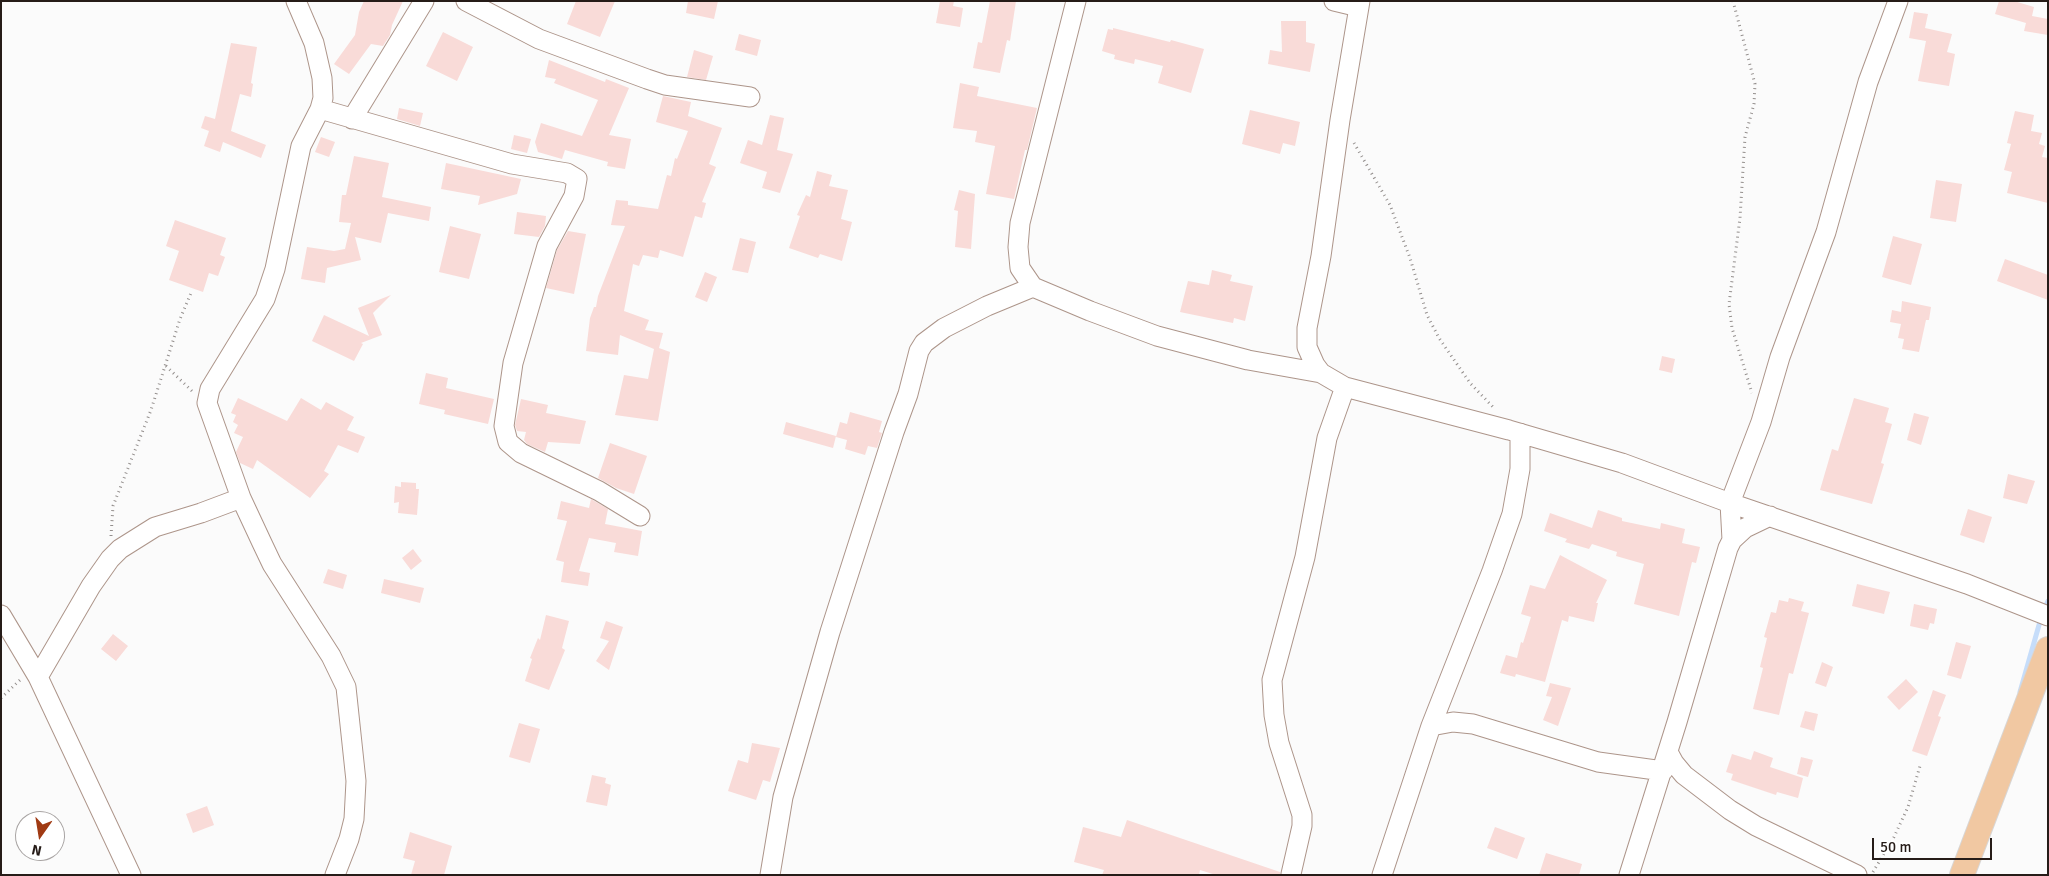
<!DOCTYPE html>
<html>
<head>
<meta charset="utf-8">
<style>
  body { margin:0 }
  #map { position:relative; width:2049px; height:876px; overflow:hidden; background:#fbfbfb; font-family:Signika,sans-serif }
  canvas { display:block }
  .frame { position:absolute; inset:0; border:2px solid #261c18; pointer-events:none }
  .north { position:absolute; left:15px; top:811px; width:50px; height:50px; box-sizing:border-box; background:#fff; border:1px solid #a8a4a3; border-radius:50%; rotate:193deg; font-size:14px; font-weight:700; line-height:20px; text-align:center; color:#261c18 }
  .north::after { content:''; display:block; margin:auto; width:18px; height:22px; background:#a03a13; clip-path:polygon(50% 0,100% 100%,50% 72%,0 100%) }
  .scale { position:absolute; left:1872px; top:838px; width:120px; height:22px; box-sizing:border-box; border:2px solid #261c18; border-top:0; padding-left:6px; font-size:15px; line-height:18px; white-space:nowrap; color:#261c18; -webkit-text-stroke:4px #fff; paint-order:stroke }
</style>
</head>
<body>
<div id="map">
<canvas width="2049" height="876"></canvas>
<div class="frame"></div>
<div class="north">N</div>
<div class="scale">50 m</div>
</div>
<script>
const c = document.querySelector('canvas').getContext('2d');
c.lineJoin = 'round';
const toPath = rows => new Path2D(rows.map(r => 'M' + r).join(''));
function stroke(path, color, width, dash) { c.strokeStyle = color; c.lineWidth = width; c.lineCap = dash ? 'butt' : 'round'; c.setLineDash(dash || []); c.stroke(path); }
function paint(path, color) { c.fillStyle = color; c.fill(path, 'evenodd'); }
const stream = toPath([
  [2044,610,2048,601],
  [2020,692,2041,618]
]);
const building = toPath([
  [364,1,403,1,392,25,390,35,383,46,371,44,349,74,334,64,355,35,359,12],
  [576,1,615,1,600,37,567,24],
  [688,1,718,1,714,19,686,13],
  [940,1,954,1,953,6,963,8,960,27,936,23],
  [990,1,1016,1,1010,41,1007,40,1000,73,973,68,978,42,982,43],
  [1999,1,2014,1,2034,7,2032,16,2048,19,2048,35,2024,31,2026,23,1995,14],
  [1914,12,1928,14,1925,28,1952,34,1947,52,1955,54,1949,86,1918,81,1926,41,1909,38],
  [1281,21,1306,21,1306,42,1315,44,1310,72,1268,64,1270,50,1282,52],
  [1113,28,1170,42,1171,40,1204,49,1191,93,1158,83,1163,66,1135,59,1134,64,1114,59,1115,55,1102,51,1108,29,1113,30],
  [443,32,473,47,457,81,426,66],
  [739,34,761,40,757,56,735,50],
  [231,43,257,47,251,83,253,84,251,97,240,94,231,131,266,145,261,158,223,142,220,152,204,146,209,131,201,128,205,116,215,119],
  [694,50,713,56,706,80,687,77],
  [549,60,605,82,606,79,629,88,609,135,631,139,625,169,607,166,608,162,565,150,562,159,538,152,535,142,541,123,582,136,598,100,554,83,556,79,545,77],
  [960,83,979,87,977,96,1037,108,1027,150,1025,150,1014,199,986,194,995,146,975,142,977,131,953,128],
  [663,96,691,102,688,116,722,128,709,164,716,167,702,202,706,203,702,218,695,216,683,257,660,250,658,258,643,255,639,266,633,264,624,311,649,320,645,330,663,333,659,348,670,352,658,421,615,415,624,375,648,379,654,349,620,335,618,355,586,351,590,318,594,307,596,307,598,296,625,226,611,225,616,200,628,201,628,205,658,209,667,175,671,176,675,158,677,159,688,131,656,122],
  [399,108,423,113,420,126,397,119],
  [1250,110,1300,122,1295,146,1283,143,1280,154,1242,144],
  [2015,111,2034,115,2031,131,2042,133,2039,144,2045,146,2042,157,2048,158,2048,203,2007,193,2012,172,2004,170,2011,144,2007,143],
  [770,115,784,118,777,150,793,154,780,193,762,188,767,172,740,163,748,140,762,145],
  [514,135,531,139,527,153,511,149],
  [321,137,335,142,329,157,315,152],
  [354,156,389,163,382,197,431,207,429,221,388,213,381,243,355,237,361,260,327,268,325,283,301,279,307,247,334,251,345,249,351,223,339,222,342,195,346,195],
  [446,163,521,179,517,194,478,205,480,196,441,189],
  [817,171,832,175,829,186,848,190,841,219,852,222,842,261,820,254,818,258,789,248,800,216,797,215,806,195,810,197],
  [1936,180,1962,184,1956,222,1930,218],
  [959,190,975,194,971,249,955,247,958,211,954,210],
  [517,212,546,216,545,226,539,237,514,234],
  [175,220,226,238,220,255,225,257,218,276,209,273,203,292,169,280,179,251,166,246],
  [450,226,481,234,469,279,439,272],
  [568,231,586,234,574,294,546,288,557,250],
  [1893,236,1922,244,1911,285,1882,277],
  [740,238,756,242,748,273,732,270],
  [2005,259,2048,275,2048,300,1997,281],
  [1212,270,1232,275,1230,281,1253,286,1245,321,1234,318,1233,323,1180,312,1188,281,1209,285],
  [705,272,717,277,707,302,695,297],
  [391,295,373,313,382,335,361,343,363,344,354,361,312,341,324,315,369,336,358,308],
  [1902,301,1931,307,1929,320,1926,320,1919,352,1902,349,1904,339,1898,338,1901,324,1890,322,1892,310,1901,312],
  [1662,356,1675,359,1672,373,1659,370],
  [426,373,448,378,446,388,494,399,488,424,444,414,445,410,419,404],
  [238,398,287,421,301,398,321,410,326,402,354,417,347,430,365,437,358,453,338,445,324,471,329,474,310,498,257,460,253,469,240,463,236,452,243,437,234,433,238,425,233,422,236,415,231,413],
  [1854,398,1889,408,1885,422,1892,424,1881,463,1884,464,1872,504,1820,490,1832,449,1838,451],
  [521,399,548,405,546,413,586,421,580,444,548,442,545,452,527,444,524,440,526,432,517,431,515,425],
  [850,412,882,421,879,432,882,433,877,448,868,446,865,455,845,449,847,440,836,437,840,422,847,424],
  [1914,413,1929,417,1921,445,1907,440],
  [786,422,836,436,833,448,783,434],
  [610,443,647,456,634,494,616,488,598,478],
  [2008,474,2035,481,2027,504,2003,498],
  [401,482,416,483,416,489,419,489,417,515,398,513,399,502,394,503,395,486,401,487],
  [591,499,608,509,605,524,642,531,638,556,614,552,616,543,589,538,579,571,590,573,588,586,561,582,564,562,556,560,567,521,557,519,561,501,589,508],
  [1968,509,1992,517,1984,543,1960,535],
  [1598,510,1622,518,1622,521,1660,529,1661,523,1685,529,1682,543,1700,547,1696,563,1692,562,1679,616,1634,604,1644,564,1616,556,1617,552,1592,544,1589,549,1565,542,1567,539,1544,531,1550,513,1592,528],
  [413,549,422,561,411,570,402,558],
  [1560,555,1607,580,1596,603,1598,603,1594,622,1569,616,1568,622,1562,620,1545,682,1516,674,1515,677,1500,673,1506,655,1517,658,1521,642,1523,643,1531,617,1521,614,1530,585,1545,589],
  [328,569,347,575,343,589,323,583],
  [384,579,424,588,420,603,381,593],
  [1857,584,1890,592,1884,614,1852,606],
  [1789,598,1804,602,1801,611,1809,613,1793,674,1789,673,1779,715,1753,709,1763,668,1760,667,1767,638,1764,637,1771,612,1776,613,1779,600,1788,602],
  [1914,604,1937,609,1934,624,1930,623,1928,630,1910,626],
  [546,615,569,621,562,648,565,650,549,690,525,681,532,659,530,658,538,638,540,640],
  [606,621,623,627,609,670,596,661,609,641,600,638],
  [113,634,128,646,116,661,101,649],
  [1956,642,1971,646,1961,679,1947,675],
  [1822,662,1833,667,1826,687,1815,683],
  [1906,679,1918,692,1899,710,1887,697],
  [1550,683,1571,688,1558,726,1543,720,1552,697,1546,696],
  [1933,690,1946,695,1938,716,1941,717,1927,756,1912,751],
  [1805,711,1818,714,1814,731,1800,727],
  [519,723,540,729,530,763,509,757],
  [752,743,780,748,770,782,763,780,756,800,728,791,738,760,748,763],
  [1754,751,1773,758,1770,767,1803,778,1798,798,1777,792,1776,795,1731,780,1733,774,1726,772,1732,754,1751,760],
  [1801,757,1813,760,1808,777,1797,774],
  [592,775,606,778,605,783,611,785,607,806,586,802],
  [207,806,214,825,193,833,186,814],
  [1127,820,1280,872,1280,875,1216,875,1200,870,1199,875,1102,875,1104,870,1074,862,1083,827,1121,837],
  [1495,827,1525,838,1517,859,1487,848],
  [410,832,452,846,444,875,411,875,415,861,403,858],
  [1546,853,1582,864,1579,875,1539,875]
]);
const path = toPath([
  [1733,1,1755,84,1754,104,1745,137,1740,218,1729,304,1732,328,1752,393],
  [1354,143,1390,205,1410,258,1427,315,1439,338,1470,383,1493,407],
  [166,366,193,392],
  [111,536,113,506,151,410,180,319,191,293],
  [1,698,20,680],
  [1873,872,1894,837,1908,807,1920,766]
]);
const minor = toPath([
  [296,1,314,43,322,78,323,98,320,109,301,146,275,269,265,299,210,389,207,403,241,498,262,543,272,564,331,656,346,687,356,781,354,819,349,839,335,875],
  [466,1,539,39,647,79,665,85,750,97],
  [1076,1,1020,223,1018,247,1020,268,1033,287,1090,311,1157,336,1248,360,1321,373],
  [1334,1,1359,7],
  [1360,1,1340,120,1321,256,1307,328,1307,347,1315,365,1321,373,1345,387,1509,430,1622,463,1730,503,1967,584,2048,616],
  [320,109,512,164,567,173,577,179,574,196,547,246,513,363,504,426,508,442,521,453,599,491,640,516],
  [352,119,424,1],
  [1732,540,1730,503,1761,422,1780,357,1826,232,1868,82,1898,1],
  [1,615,38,677,131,875],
  [38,677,91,586,110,559,120,549,155,527,201,513,241,498],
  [1431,726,1453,722,1473,724,1598,762,1663,771],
  [1668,752,1674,763,1684,775,1730,810,1756,826,1857,875],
  [1291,874,1302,826,1302,815,1279,743,1274,715,1272,680,1305,557,1327,438,1345,387],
  [770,875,783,797,830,632,894,432,908,394,919,351,924,343,944,328,987,306,1033,287],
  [1382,875,1431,726,1492,571,1512,514,1520,469,1520,433],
  [1629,875,1677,722,1728,548,1732,540,1745,528,1770,516]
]);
const major = toPath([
  [1962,875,2048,649]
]);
stroke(stream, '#c6ddfa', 5);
paint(building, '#f9dbd8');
stroke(minor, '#ad958a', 21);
stroke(major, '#d8d6d5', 26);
stroke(path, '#948f8d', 3, [1, 4]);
stroke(minor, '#fff', 19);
stroke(major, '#f1c8a2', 24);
</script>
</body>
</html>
